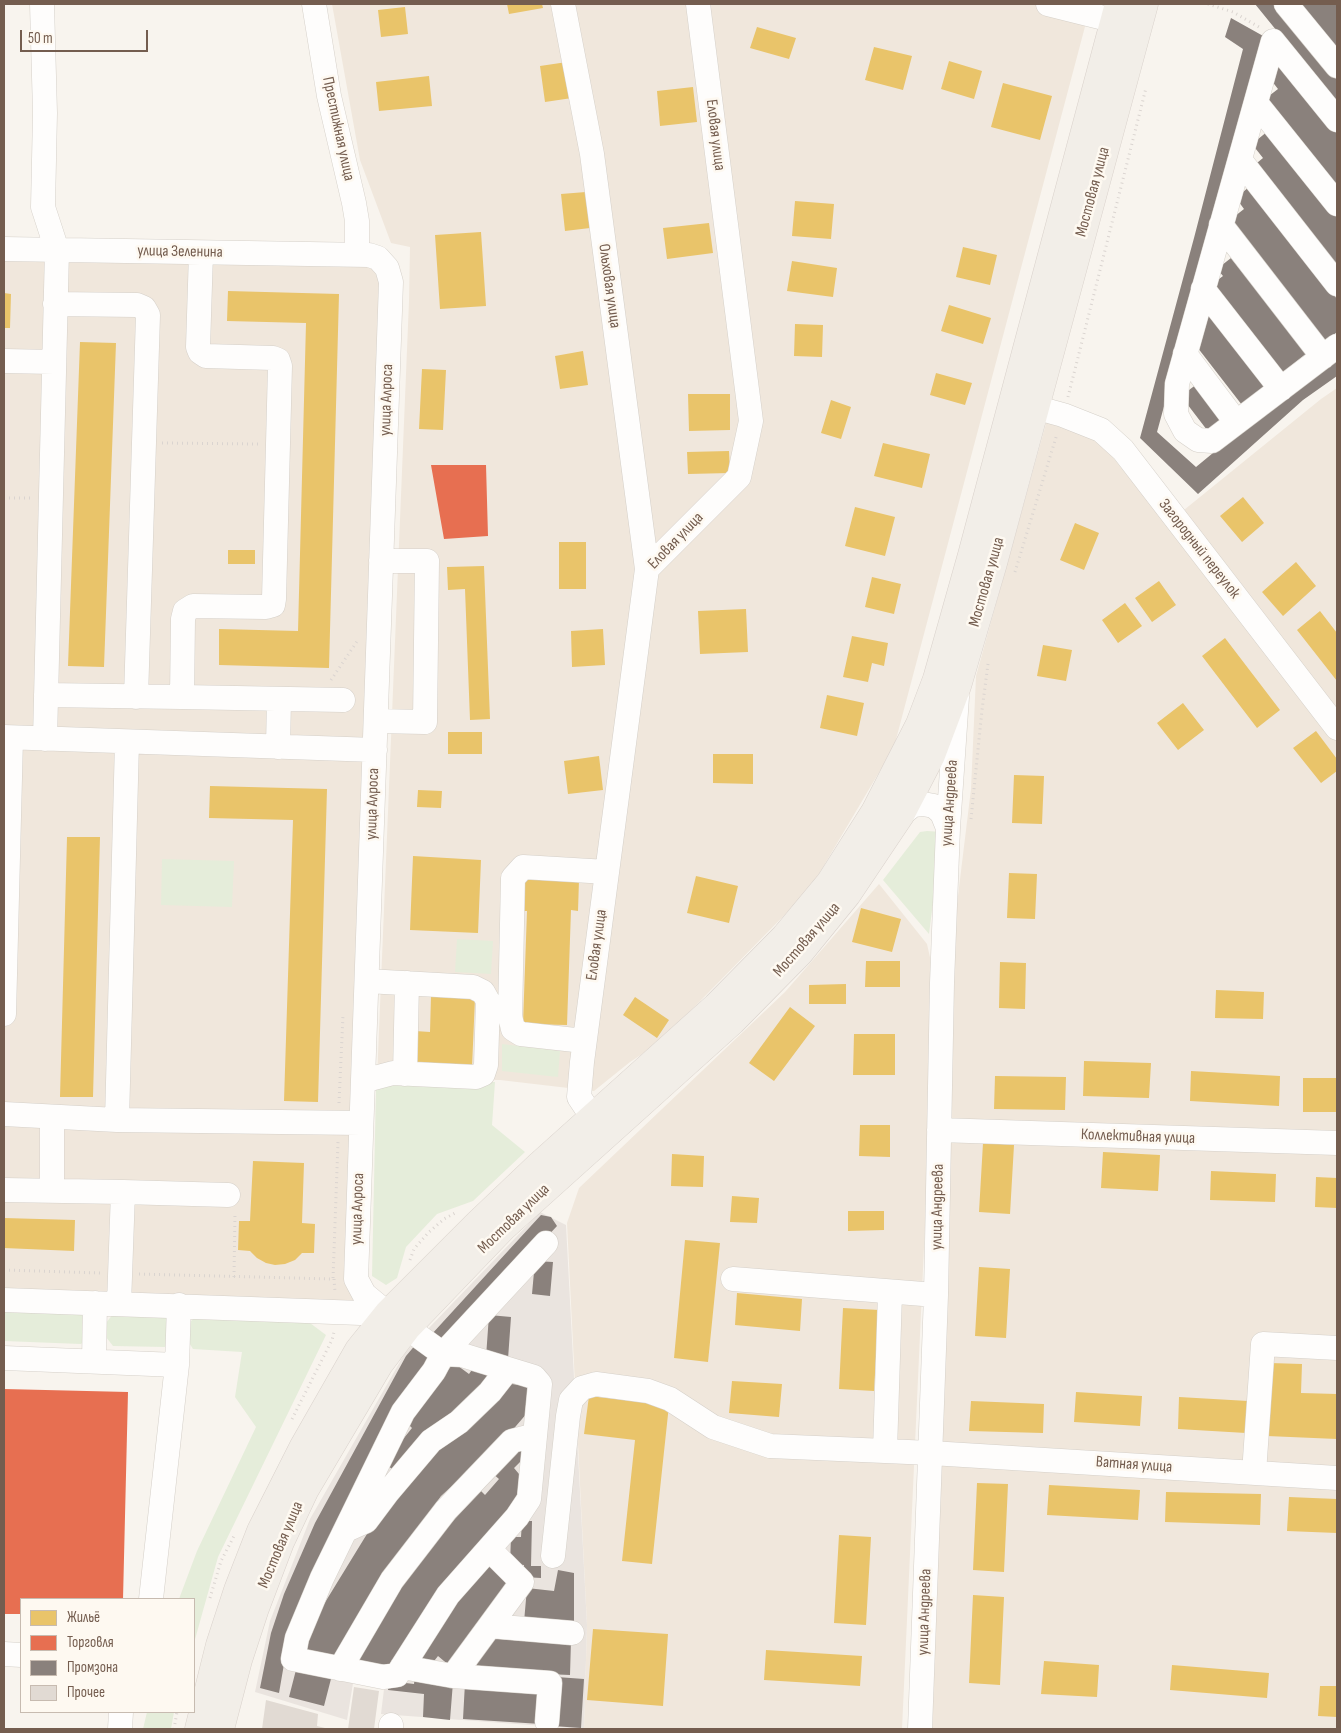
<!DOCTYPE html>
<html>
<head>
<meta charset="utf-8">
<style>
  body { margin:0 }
  #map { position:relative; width:1341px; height:1733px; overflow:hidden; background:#f8f4ee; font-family:"Sofia Sans Condensed",sans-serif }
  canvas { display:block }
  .frame { position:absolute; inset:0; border:5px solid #745d4f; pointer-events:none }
  .legend { position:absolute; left:20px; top:1598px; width:175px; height:115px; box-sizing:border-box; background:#fef9f1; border:1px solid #c7bbb0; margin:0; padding:6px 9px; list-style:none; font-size:15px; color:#745d4f }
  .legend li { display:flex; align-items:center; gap:10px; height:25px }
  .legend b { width:25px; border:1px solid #c7bbb0 }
  .scale { position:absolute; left:20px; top:30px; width:128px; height:22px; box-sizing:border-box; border:2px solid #745d4f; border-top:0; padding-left:6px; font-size:15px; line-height:18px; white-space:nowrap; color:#745d4f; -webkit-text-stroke:4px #fef9f1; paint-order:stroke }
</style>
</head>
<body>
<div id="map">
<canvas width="1341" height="1733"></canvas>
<div class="frame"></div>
<ul class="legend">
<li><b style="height:14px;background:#e9c46a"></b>Жильё</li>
<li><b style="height:14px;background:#e76f51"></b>Торговля</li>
<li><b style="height:14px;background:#8a817c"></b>Промзона</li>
<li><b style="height:14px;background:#e1dad3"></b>Прочее</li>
</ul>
<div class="scale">50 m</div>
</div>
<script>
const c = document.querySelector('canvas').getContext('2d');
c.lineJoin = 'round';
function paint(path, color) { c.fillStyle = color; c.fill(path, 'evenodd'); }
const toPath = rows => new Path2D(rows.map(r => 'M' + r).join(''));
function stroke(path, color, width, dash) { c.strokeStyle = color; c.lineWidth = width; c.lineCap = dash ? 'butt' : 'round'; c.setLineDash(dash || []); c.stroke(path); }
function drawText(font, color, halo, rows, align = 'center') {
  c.font = font + ' "Sofia Sans Condensed",sans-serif'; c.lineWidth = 5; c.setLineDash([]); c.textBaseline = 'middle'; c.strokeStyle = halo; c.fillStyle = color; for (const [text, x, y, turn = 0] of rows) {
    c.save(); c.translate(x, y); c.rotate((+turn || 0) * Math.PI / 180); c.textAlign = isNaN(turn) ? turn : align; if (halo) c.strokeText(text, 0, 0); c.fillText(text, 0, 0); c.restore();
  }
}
const residential = toPath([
  [332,4,1091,4,894,747,810,889,659,1043,630,1062,594,1091,500,1080,377,1079,409,301,410,247,391,243,360,160],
  [4,249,201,253,387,268,356,1279,388,1314,4,1300],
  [1337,388,1337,719,1179,514,1321,399],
  [1047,420,1093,433,1337,733,1337,1729,932,1729,947,986,971,789,976,676],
  [879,884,927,944,936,984,902,1729,584,1729,587,1625,567,1223,579,1188,785,992]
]);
const industrial = toPath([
  [540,1212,566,1225,587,1625,584,1729,381,1714,385,1681,354,1677,347,1720,255,1692,270,1621,310,1519,405,1353]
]);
const green = toPath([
  [927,831,942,832,929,934,883,880,920,832],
  [162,859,234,861,232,907,161,905],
  [457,939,493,941,491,974,455,972],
  [502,1044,560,1051,558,1077,502,1071],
  [382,1082,495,1082,492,1125,525,1152,473,1201,437,1214,406,1247,397,1278,386,1285,372,1276,376,1089],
  [4,1310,83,1313,88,1337,81,1344,4,1341],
  [113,1314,168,1316,172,1342,165,1347,113,1346,106,1337,106,1323],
  [195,1317,306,1320,326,1335,218,1557,194,1643,194,1599,179,1599,197,1551,256,1427,235,1397,242,1352,193,1349,188,1341,188,1324],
  [147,1712,174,1712,171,1729,143,1729]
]);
const homes = toPath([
  [507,4,542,4,543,8,509,14],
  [405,7,408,34,381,37,378,10],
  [757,27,796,38,789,59,750,48],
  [874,47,912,56,903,90,865,80],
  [949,61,982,71,974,99,941,89],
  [567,62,572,98,545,102,540,66],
  [429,76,432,106,379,111,376,82],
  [1003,83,1052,96,1040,140,991,127],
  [693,87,697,122,660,126,657,91],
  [586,192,590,228,565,231,561,194],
  [795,201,834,204,831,239,792,236],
  [709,223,713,253,667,259,663,228],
  [481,232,486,306,440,309,435,235],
  [963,247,997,255,990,285,956,277],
  [792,261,837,268,833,297,787,291],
  [228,291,339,294,329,668,219,665,219,629,298,631,306,323,227,321],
  [4,293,11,294,10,328,4,328],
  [949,305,991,318,983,344,941,331],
  [795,324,823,325,822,357,794,356],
  [80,342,116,343,104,667,68,666],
  [583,351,588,385,560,389,555,356],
  [422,369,446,370,443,430,419,429],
  [936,373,972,383,965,405,930,395],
  [688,394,730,394,730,430,689,431],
  [831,400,851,407,841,439,821,433],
  [883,443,930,454,922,488,874,476],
  [729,451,730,473,688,474,687,452],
  [1243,497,1264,523,1242,542,1220,516],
  [855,507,895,517,885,556,845,546],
  [1075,523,1099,533,1084,570,1060,560],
  [559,542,586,542,586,589,559,589],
  [228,550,255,550,255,564,228,564],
  [1296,562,1316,586,1283,616,1262,592],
  [484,566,490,719,470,720,465,589,448,590,447,567],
  [872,577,901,584,894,614,865,607],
  [1159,581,1176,605,1152,622,1135,598],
  [1125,603,1142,626,1118,643,1102,620],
  [746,609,748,652,700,654,698,611],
  [1320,611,1337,633,1337,681,1297,630],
  [603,629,605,665,572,667,571,631],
  [852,636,888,643,884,666,872,663,868,682,843,677],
  [1225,638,1280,710,1257,728,1202,656],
  [1043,645,1072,650,1066,681,1037,676],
  [827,695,864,703,857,736,820,728],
  [1183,703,1204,730,1178,750,1157,723],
  [1316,731,1337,759,1337,771,1321,783,1293,748],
  [448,732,482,732,482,754,448,754],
  [713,754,753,754,753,784,713,783],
  [599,756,603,790,568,794,564,761],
  [1014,775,1044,776,1042,824,1012,823],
  [210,786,327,789,318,1102,284,1101,293,820,209,818],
  [418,790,442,791,441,808,417,807],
  [67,837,100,837,93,1097,60,1097],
  [413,856,481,860,478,933,410,930],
  [1009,873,1037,874,1035,919,1007,918],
  [696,876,738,886,729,923,687,913],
  [524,878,579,880,578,911,571,910,567,1025,523,1024,527,911,523,911],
  [861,908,901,919,892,952,852,942],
  [866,961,900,961,900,987,865,987],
  [1000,962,1026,963,1025,1009,999,1008],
  [846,984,846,1004,809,1004,809,985],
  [1216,990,1264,992,1263,1019,1215,1018],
  [431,996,475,998,472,1067,413,1064,415,1031,430,1032],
  [635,997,669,1020,657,1038,623,1015],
  [790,1007,815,1026,774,1081,749,1063],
  [854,1034,895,1034,895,1075,853,1075],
  [1084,1061,1151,1063,1149,1098,1083,1096],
  [1191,1071,1280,1076,1279,1106,1190,1101],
  [995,1076,1066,1077,1065,1110,994,1109],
  [1303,1078,1337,1078,1337,1112,1303,1112],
  [860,1125,890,1125,890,1157,859,1156],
  [983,1143,1014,1145,1010,1214,979,1212],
  [1103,1152,1160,1155,1158,1191,1101,1188],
  [672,1154,704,1156,703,1187,671,1186],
  [253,1161,304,1163,302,1223,315,1224,314,1253,302,1253,295,1260,285,1264,275,1265,266,1263,257,1258,250,1251,238,1250,239,1221,250,1221],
  [1211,1171,1276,1174,1275,1202,1210,1200],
  [1316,1177,1337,1178,1337,1208,1315,1207],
  [732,1196,759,1198,757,1223,730,1222],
  [848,1211,884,1211,884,1230,848,1231],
  [4,1218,75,1220,74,1251,4,1248],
  [685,1240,720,1243,708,1362,674,1358],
  [979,1267,1010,1269,1006,1338,975,1336],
  [737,1293,802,1299,800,1331,735,1325],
  [843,1308,879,1310,874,1391,839,1389],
  [1270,1363,1302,1364,1301,1393,1337,1394,1337,1439,1267,1436],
  [732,1381,782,1384,779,1417,729,1413],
  [1076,1392,1142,1396,1140,1426,1074,1422],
  [589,1396,669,1405,652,1564,622,1561,635,1440,584,1434],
  [1179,1397,1248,1401,1246,1433,1178,1429],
  [971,1401,1044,1404,1043,1433,969,1431],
  [977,1483,1008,1484,1004,1572,973,1570],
  [1049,1485,1140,1490,1138,1520,1047,1515],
  [1166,1492,1261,1494,1260,1525,1165,1522],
  [1289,1497,1337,1499,1337,1533,1287,1531],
  [839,1535,871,1537,866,1625,834,1623],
  [973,1595,1004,1597,1000,1685,969,1683],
  [593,1629,668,1634,663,1706,587,1700],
  [766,1650,862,1656,860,1686,764,1680],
  [1044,1661,1099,1665,1097,1697,1041,1694],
  [1172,1665,1269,1673,1267,1698,1170,1690],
  [1320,1686,1337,1686,1337,1717,1318,1716]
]);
const shops = toPath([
  [431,465,486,465,488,536,444,539],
  [4,1389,128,1392,123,1599,21,1599,21,1614,4,1614]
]);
const industry = toPath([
  [1255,4,1275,4,1337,80,1337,105],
  [1297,4,1337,4,1337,51],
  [1231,18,1265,37,1157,432,1196,467,1293,387,1337,356,1337,376,1303,400,1198,494,1140,438,1194,238,1243,49,1225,37],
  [1282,64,1337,133,1337,188,1265,99,1278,89,1268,76],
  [1268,131,1337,215,1337,271,1252,167,1263,158,1252,144],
  [1250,186,1337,299,1337,332,1325,342,1230,220,1244,209,1236,198],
  [1231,258,1307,353,1282,373,1211,285,1223,276,1217,269],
  [1209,308,1268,385,1242,405,1194,343],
  [1197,384,1224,417,1207,430,1181,396],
  [541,1215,551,1217,557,1226,445,1346,431,1335],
  [535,1261,553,1262,550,1296,532,1294],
  [489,1315,511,1317,508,1359,486,1357],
  [417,1343,436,1357,288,1641,279,1693,260,1688,271,1633,284,1594,315,1523,406,1356],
  [454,1363,469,1374,476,1364,491,1375,399,1474,384,1463,412,1428,404,1420],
  [511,1384,532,1386,528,1412,510,1433,441,1496,374,1592,336,1661,302,1652,305,1635,386,1503,418,1463],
  [517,1448,526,1456,514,1468,524,1480,518,1486,526,1494,390,1671,350,1660,418,1558,481,1491,485,1495,499,1479,492,1473],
  [522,1521,532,1521,531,1566,541,1566,541,1578,524,1577,524,1565,510,1564,511,1537,521,1537],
  [486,1560,515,1582,450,1666,438,1656,431,1665,415,1653],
  [558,1570,574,1573,574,1628,524,1622,527,1588,554,1591],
  [526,1635,571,1640,570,1675,477,1671,477,1651,486,1638,523,1641],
  [297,1666,332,1675,324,1706,289,1697],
  [415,1675,453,1682,450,1720,423,1717,424,1694,388,1690,389,1681,414,1684],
  [557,1677,584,1679,581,1728,553,1726],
  [465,1683,544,1690,541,1724,463,1719]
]);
const building = toPath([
  [354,1687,379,1691,374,1729,348,1729],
  [266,1700,318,1714,317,1726,329,1729,262,1729]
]);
const path = toPath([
  [1208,4,1233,12,1259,27],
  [1068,397,1146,88],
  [162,443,258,444],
  [4,498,33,498],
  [1015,572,1057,434],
  [331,680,358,640],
  [971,819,982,710,988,664],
  [339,1103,343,1015],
  [410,1260,414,1249,428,1233,444,1219,457,1212],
  [4,1270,101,1273],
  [139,1274,333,1279,338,1142],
  [234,1277,235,1212],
  [334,1279,335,1292],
  [292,1419,332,1340,334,1332],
  [210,1598,221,1561,234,1536],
  [174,1729,177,1712]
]);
const minor = toPath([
  [42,4,45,113,43,207,57,250,45,739],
  [314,4,329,96,354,203,357,221,357,255],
  [563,4,592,154,647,569],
  [1048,4,1132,25],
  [1286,4,1337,66],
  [1256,103,1337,204],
  [1337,120,1273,41,1177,384,1176,414,1185,431,1198,440,1212,441,1337,346],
  [1240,160,1337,284],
  [1221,225,1323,357],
  [4,249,369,255,378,258,387,268,391,282,356,1279,364,1294,388,1314,443,1354,462,1355,534,1377,540,1384,529,1499,517,1517,448,1595,397,1675,383,1677,293,1659,297,1638,322,1578,403,1412,434,1371,443,1354,546,1243],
  [1203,289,1281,389],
  [55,304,137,305,144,308,148,315,136,697],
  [1185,354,1236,422],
  [4,361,54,362],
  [1034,407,1063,415,1101,430,1123,450,1337,728],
  [46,695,182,697,183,619,185,611,193,606,266,607,273,605,274,599,280,366,278,360,273,358,206,356,200,352,198,347,201,253],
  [182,697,343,700],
  [376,721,425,722,427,561,381,561],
  [4,737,375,750],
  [278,747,279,699],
  [900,815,913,805,923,804,934,806,942,813,948,828],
  [4,1014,11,738],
  [584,1041,521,1034,513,1029,510,1016,513,878,523,867,607,872],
  [405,1074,407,983],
  [363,1081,393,1073,476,1077,483,1074,486,1065,488,1001,483,992,473,987,367,981],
  [4,1114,117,1120,361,1123],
  [593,1118,579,1097,582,1062,647,569,739,477,751,421,698,4],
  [117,1120,127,742],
  [939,1130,1337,1143],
  [4,1190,123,1192,119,1304],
  [52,1191,52,1117],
  [123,1192,228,1195],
  [733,1279,936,1295],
  [4,1300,388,1314],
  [4,1358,177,1365,151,1599],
  [94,1361,95,1303],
  [177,1365,179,1305],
  [885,1451,890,1293],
  [1254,1473,1263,1344,1337,1348],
  [346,1530,366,1521,387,1493,431,1441,459,1422,490,1392,508,1369],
  [553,1556,568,1416,571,1400,582,1388,596,1384,648,1391,670,1399,713,1427,770,1446,931,1453,1337,1478],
  [490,1626,572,1633],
  [4,1654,21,1655],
  [402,1667,453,1676,522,1582,489,1549],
  [340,1669,392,1580,446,1510,512,1441,535,1435],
  [453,1676,550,1683,547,1722],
  [120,1729,121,1712],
  [391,1729,391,1725],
  [920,1729,936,1295,942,983,948,828,957,697]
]);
const major = toPath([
  [199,1729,220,1645,238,1590,261,1531,303,1448,359,1350,388,1314,478,1224,539,1166,716,1007,785,937,830,883,875,812,920,724,937,679,972,555,1119,4],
  [220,1729,238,1660,255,1608,280,1542,305,1489,379,1364,407,1327,503,1227,732,1021,799,953,847,894,900,815,931,755,957,686,993,563,1144,4]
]);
const streetNames = [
  ["Престижная улица",338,129,78],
  ["Еловая улица",715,135,83],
  ["Мостовая улица",1093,192,-75],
  ["улица Зеленина",180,252,1],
  ["Ольховая улица",609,286,82],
  ["улица Алроса",387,400,-88],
  ["Еловая улица",676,541,-46],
  ["Загородный переулок",1199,549,52],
  ["Мостовая улица",987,582,-74],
  ["улица Андреева",950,803,-86],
  ["улица Алроса",373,804,-88],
  ["Мостовая улица",807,940,-49],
  ["Еловая улица",597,945,-82],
  ["Коллективная улица",1138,1137,2],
  ["улица Андреева",938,1207,-89],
  ["улица Алроса",358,1209,-88],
  ["Мостовая улица",514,1219,-44],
  ["Ватная улица",1134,1465,4],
  ["Мостовая улица",281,1545,-67],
  ["улица Андреева",925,1612,-88]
];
paint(residential, '#f0e7dc');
paint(industrial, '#eae4df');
paint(green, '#e5edda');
paint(homes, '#e9c46a');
paint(shops, '#e76f51');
paint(industry, '#8a817c');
paint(building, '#e1dad3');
stroke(minor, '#d5d0c9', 25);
stroke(major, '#d9d1cb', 29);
stroke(path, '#dad4d0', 3, [1, 4]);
stroke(minor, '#fefdfc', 24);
stroke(major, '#f2eee8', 28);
drawText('16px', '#745d4f', '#fef9f1', streetNames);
</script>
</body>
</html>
